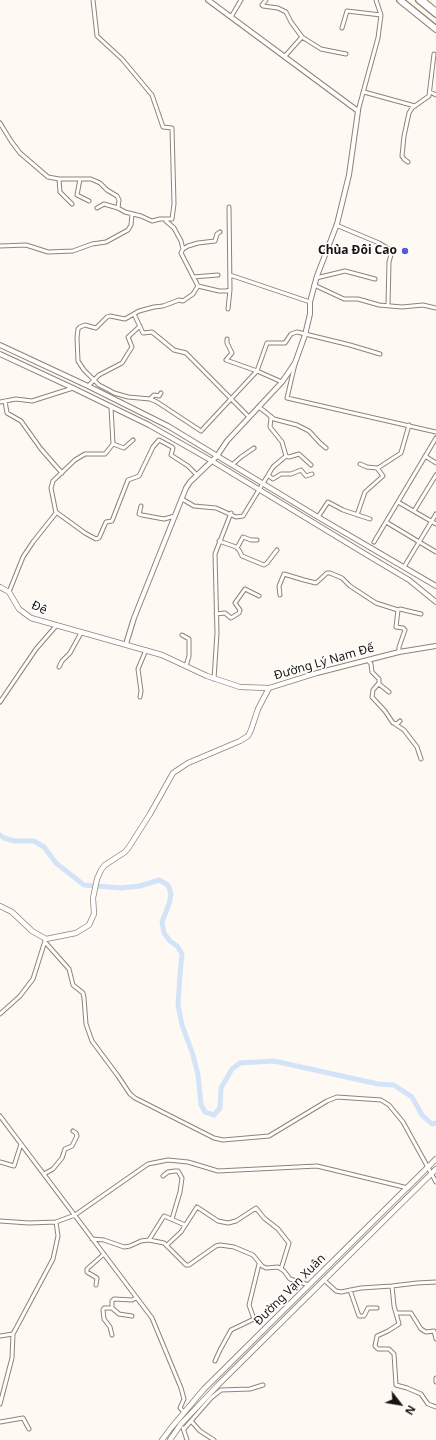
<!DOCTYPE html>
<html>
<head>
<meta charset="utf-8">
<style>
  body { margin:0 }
  #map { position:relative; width:436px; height:1440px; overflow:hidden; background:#fff9f3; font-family:"Noto Sans",sans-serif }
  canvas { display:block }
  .north { position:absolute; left:380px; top:1384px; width:40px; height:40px; -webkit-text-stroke:3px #fff; paint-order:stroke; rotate:121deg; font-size:11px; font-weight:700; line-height:16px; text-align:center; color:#17130e }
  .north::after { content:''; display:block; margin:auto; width:14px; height:18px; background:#17130e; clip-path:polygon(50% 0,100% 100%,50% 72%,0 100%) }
</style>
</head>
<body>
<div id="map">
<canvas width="436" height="1440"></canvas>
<div class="north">N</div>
</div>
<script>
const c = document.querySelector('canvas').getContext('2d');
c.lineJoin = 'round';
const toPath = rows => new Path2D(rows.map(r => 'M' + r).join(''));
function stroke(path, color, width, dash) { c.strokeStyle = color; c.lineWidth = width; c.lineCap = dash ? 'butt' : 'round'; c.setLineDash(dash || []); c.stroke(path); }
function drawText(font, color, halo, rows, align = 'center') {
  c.font = font + ' "Noto Sans",sans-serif'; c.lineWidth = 3; c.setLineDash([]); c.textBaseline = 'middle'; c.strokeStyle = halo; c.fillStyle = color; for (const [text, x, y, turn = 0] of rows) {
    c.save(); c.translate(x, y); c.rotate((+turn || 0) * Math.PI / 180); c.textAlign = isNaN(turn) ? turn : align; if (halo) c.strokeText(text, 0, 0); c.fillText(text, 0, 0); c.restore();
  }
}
const river = toPath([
  [0,835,4,838,14,841,34,841,44,847,56,863,84,885,121,888,140,886,159,880,168,885,171,894,169,904,162,922,164,933,170,941,177,946,182,954,180,974,178,1005,182,1025,193,1055,198,1075,201,1105,205,1112,214,1115,220,1108,221,1088,232,1069,240,1063,274,1061,378,1084,394,1085,412,1097,422,1115,432,1124,436,1123]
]);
const minor = toPath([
  [266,0,262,5,263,6,278,8,286,12,291,22,302,37,321,49,346,54],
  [424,0,436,10],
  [231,17,241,0],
  [342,28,347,11,381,15],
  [285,56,302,37],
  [364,92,415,106],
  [430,92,436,95],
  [358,111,378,38,381,15,376,0],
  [0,123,11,141,20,153,48,177,59,179,91,179,100,183,107,190,117,196,119,200,118,208,125,212,141,216,152,221,160,219,172,219,174,204,172,128,163,127,152,95,122,59,97,36,93,0],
  [408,162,404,159,402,156,404,136,409,113,412,108,429,96,434,54],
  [59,179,60,192,72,204],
  [80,179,77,195,89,201],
  [97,208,104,204,118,208],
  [166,221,174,228,181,241,183,249],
  [336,225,379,243,392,251,389,262,388,305],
  [220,232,217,234,215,241,198,243,188,246,183,249,181,253,198,286,219,291,226,291,230,290,229,207],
  [0,246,26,245,48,252,73,251,92,244,106,242,128,230,131,225,132,214],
  [230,275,310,302],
  [193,277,218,275],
  [316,278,345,271,375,279],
  [314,285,344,299,358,299,379,305,402,307,423,305,436,308],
  [198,286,193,294,183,301,179,300,163,306,154,307,139,311,125,319,110,316,107,317,96,328,85,325,80,327,78,329,77,338,78,361,84,370,99,385,107,389,114,393,128,397,150,399,157,402,201,431,257,371,267,343,285,343,291,334,297,332,350,345,380,354],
  [228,309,230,290],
  [134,314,143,333,152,332,174,350,186,353,249,417],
  [227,339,227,343,232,353,226,360,257,371,282,382],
  [295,364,287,398,436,432],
  [88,386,99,375,122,363,132,347,128,337,140,326],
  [150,399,154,395,159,396,161,393],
  [5,401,7,413,21,421,41,449,62,473],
  [0,402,16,399,32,401,73,388],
  [259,407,274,419,297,425,309,431,320,443,326,448],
  [113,444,124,448,133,440],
  [286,456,289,457,299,454,311,465],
  [425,456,436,463],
  [232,465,241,457,254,448],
  [378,468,401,453,409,425],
  [269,476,273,479,281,474,291,474,301,470,306,476,312,474],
  [182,499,194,506,216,508,236,517,243,516,273,467,286,456,282,442,270,427,271,418],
  [398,502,436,524],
  [141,506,139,514,142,515,164,519,175,516],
  [414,511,436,475],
  [56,512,85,533,96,539,99,538,106,522,112,521,128,480,139,476,153,447,159,440,172,447,173,448,171,455,188,466,197,475],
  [357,515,365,492,383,476,377,468,367,467,360,464],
  [318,517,328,502,343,510,370,519],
  [386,522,436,552],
  [219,541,236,547,239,550,242,556,264,565,267,563,277,550],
  [374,542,436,438],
  [237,548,243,537,251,540,257,540],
  [404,567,436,514],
  [9,592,23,557,33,542,56,513,51,488,53,481,75,460,85,454,105,454,113,444,111,407],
  [280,595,279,586,284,574,304,580,316,583,327,573,330,573,342,578,350,586,376,603,398,610,400,609,421,614],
  [398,610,396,627,403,628,405,630,399,647,399,652],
  [216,614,225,613,231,618,239,613,240,610,235,603,245,589,259,596],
  [182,635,189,639,189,656,186,666],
  [368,660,371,664,372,672,379,679,379,684,389,692],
  [59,667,62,661,70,653,81,633],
  [214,679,217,633,215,554,231,513],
  [379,683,373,690,372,697,385,711,393,723,397,724,400,721],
  [140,697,141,691,138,669,146,650],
  [0,702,36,649,56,626],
  [395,724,404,730,417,747,421,759],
  [45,942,69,969,73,985,83,993,84,998,86,1024,92,1041,118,1076,130,1094,135,1098,214,1138,223,1140,269,1136,327,1101,337,1097,381,1100,389,1105,403,1122,436,1182],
  [0,1014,20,996,33,979,45,941],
  [0,1116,152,1318,181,1388,184,1399,180,1408,184,1412],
  [0,1162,14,1166,21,1144],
  [44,1174,53,1169,62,1158,65,1149,72,1146,77,1136,76,1133,73,1131],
  [163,1176,168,1172,175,1171,178,1171,182,1178,180,1192,172,1219],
  [0,1221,29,1223,56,1222,75,1215,148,1164,168,1160,188,1162,218,1171,317,1166,408,1188],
  [92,1239,104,1240,124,1247,130,1246,141,1241,149,1240,164,1243,186,1265,189,1265,216,1246,220,1245,234,1247,253,1255,262,1266,266,1268,278,1267,284,1271,290,1279,309,1285],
  [149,1240,164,1216,185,1225],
  [167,1245,181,1232,197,1207,218,1221,228,1223,236,1221,256,1208,264,1218,278,1229,289,1243,281,1269],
  [324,1280,336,1291,341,1292,361,1288,392,1286,417,1283,436,1282],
  [96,1285,97,1278,87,1272,87,1269,104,1254],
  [392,1286,394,1306,399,1324,388,1331,377,1336,375,1346,378,1349,389,1349,394,1354,396,1385,407,1388,421,1394,428,1404,436,1407],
  [350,1290,359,1316,364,1316,368,1308,377,1308],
  [112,1308,119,1314,132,1316],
  [396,1313,411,1313,421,1329,426,1332,434,1331,436,1339],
  [112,1335,110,1327,104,1319,103,1310,104,1308,112,1308,112,1301,114,1299,132,1300,136,1298],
  [0,1336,13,1334],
  [215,1361,220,1350,231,1330,254,1319,249,1305,259,1264],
  [436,1378,436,1382],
  [0,1404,12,1358,13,1334,53,1259,58,1236,56,1222],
  [191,1421,200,1431,214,1440],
  [0,1422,23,1418,29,1429],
  [183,1428,187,1440],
  [184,1429,211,1398,221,1390,250,1389,263,1385]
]);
const tertiary = toPath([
  [0,345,88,386,168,426,318,517,436,586],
  [0,354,73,388,149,425,212,461,367,555,409,580,436,602],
  [126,644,134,618,186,488,190,482,217,456,227,441,282,382,295,363,305,335,310,314,310,302,317,276,337,224,349,175,358,111,208,0],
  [269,688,317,673,399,652,436,646]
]);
const secondary = toPath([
  [0,587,9,592,19,609,31,618,162,655,207,676,240,687,269,688,258,709,251,730,248,736,240,741,188,763,173,773,150,814,129,847,125,852,105,865,101,870,97,879,93,898,94,914,89,925,76,933,46,939,32,931,12,912,0,906],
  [162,1440,171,1428,204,1389,436,1159],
  [170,1440,181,1424,218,1385,436,1169]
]);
const motorway = toPath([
  [400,0,436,29],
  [419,0,436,14]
]);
const markers = [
  [405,251,4,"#585cd4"]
];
const poiNames = [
  ["Chùa Đôi Cao",397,251]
];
const streetNames = [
  ["Đê",39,608,26],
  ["Đường Lý Nam Đế",324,662,-16],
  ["Đường Vạn Xuân",290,1290,-45]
];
stroke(river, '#d3e3f8', 5);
stroke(minor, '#8f8375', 5);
stroke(tertiary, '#8f8375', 6);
stroke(secondary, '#8f8375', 6);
stroke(motorway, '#8f8375', 8);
stroke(minor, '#fff', 3);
stroke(tertiary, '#fff', 4);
stroke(secondary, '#fff', 4.5);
stroke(motorway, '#fff', 5.5);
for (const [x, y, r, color] of markers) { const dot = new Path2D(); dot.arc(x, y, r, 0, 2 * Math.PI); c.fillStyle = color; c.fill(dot); stroke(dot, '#fff', 1.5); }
drawText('bold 12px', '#17130e', '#fff', poiNames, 'right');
drawText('12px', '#17130e', '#fff', streetNames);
</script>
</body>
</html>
